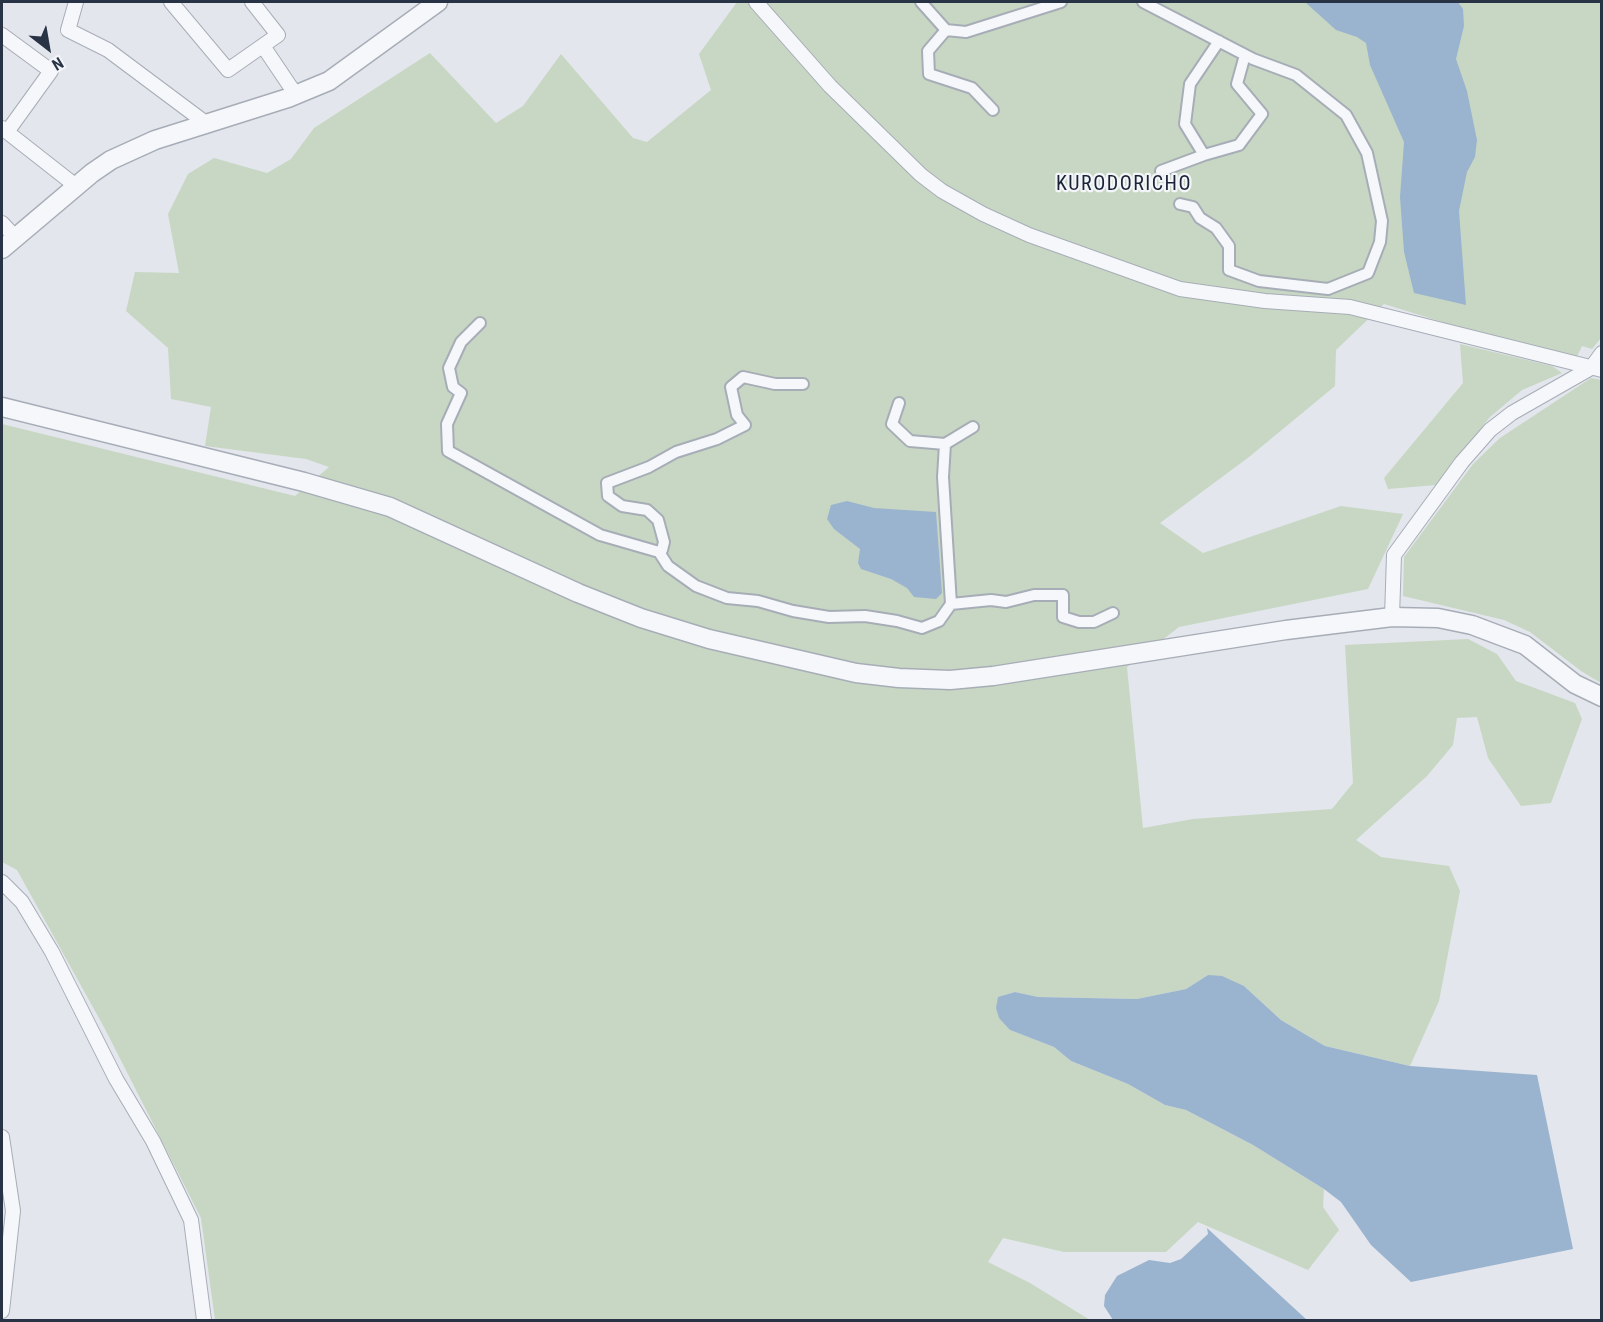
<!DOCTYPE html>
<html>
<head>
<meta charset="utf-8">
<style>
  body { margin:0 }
  #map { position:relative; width:1603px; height:1322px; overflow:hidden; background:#e3e6ec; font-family:"Roboto Condensed",sans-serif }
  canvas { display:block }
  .frame { position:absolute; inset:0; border:3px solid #283346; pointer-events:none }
  .north { position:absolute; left:18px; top:18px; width:60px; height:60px; -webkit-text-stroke:4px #f3f5f9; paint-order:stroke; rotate:149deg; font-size:16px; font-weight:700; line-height:24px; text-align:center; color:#283346 }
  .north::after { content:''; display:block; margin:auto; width:21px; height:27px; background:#283346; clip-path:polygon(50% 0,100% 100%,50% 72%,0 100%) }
</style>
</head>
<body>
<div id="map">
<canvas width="1603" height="1322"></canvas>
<div class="frame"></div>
<div class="north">N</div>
</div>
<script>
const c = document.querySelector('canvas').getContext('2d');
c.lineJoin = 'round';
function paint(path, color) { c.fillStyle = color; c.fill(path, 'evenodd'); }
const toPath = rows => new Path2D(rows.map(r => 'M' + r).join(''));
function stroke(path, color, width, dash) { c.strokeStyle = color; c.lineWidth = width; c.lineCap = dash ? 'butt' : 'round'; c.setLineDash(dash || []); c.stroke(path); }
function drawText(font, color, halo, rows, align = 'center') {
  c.font = font + ' "Roboto Condensed",sans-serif'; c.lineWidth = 4.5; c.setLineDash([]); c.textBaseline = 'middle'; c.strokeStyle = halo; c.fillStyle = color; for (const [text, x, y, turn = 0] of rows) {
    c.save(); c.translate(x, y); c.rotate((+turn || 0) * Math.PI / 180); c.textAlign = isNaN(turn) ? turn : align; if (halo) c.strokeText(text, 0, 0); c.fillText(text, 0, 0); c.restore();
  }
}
const green = toPath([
  [737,2,1601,2,1601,338,1592,349,1582,346,1574,363,1384,304,1336,350,1335,386,1249,457,1160,523,1203,553,1341,506,1403,514,1368,589,1179,627,1127,667,1143,828,1193,819,1332,809,1353,783,1345,645,1468,639,1497,654,1516,681,1575,703,1582,719,1551,803,1521,806,1488,758,1477,717,1457,718,1453,745,1427,776,1356,840,1381,857,1449,866,1460,891,1439,1001,1410,1066,1325,1046,1281,1020,1244,986,1208,975,1186,989,1137,999,1038,997,1015,992,999,997,1010,1030,1054,1047,1071,1061,1128,1084,1165,1105,1186,1110,1253,1145,1324,1189,1323,1207,1339,1230,1308,1270,1198,1222,1166,1252,1064,1252,1003,1238,988,1262,1030,1283,1090,1320,215,1320,201,1218,105,1029,17,870,2,862,2,424,295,496,329,467,306,459,205,446,211,407,171,399,168,348,126,311,135,272,179,273,168,214,188,174,214,158,267,173,291,159,314,128,430,53,496,123,523,106,561,54,633,138,647,142,711,90,699,54],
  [1460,344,1552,366,1562,373,1522,390,1490,417,1436,485,1388,489,1384,478,1463,383],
  [1591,378,1602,380,1601,683,1581,671,1530,632,1504,620,1403,596,1404,557,1473,464,1500,438]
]);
const water = toPath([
  [1305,2,1458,2,1463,9,1464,26,1456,59,1467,91,1477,140,1475,157,1467,172,1459,211,1466,305,1414,293,1404,252,1400,197,1404,142,1370,65,1366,43,1357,37,1336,30],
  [847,501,874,508,936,512,942,593,936,599,914,597,907,588,891,579,861,569,858,563,860,549,834,529,827,519,831,505],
  [1208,975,1222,976,1244,986,1281,1020,1325,1046,1410,1066,1537,1075,1573,1249,1411,1282,1371,1245,1341,1202,1324,1189,1253,1145,1186,1110,1165,1105,1128,1084,1071,1061,1054,1047,1010,1030,999,1018,996,1008,998,997,1015,992,1038,997,1137,999,1186,989],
  [1207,1228,1307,1320,1113,1320,1104,1306,1105,1295,1117,1276,1149,1260,1170,1263,1181,1259,1208,1234]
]);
const pedestrian = toPath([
  [921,2,946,30,966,32,1061,2],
  [1143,2,1253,59,1296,75,1346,115,1367,153,1382,221,1380,242,1368,273,1328,289,1259,281,1229,270,1229,246,1216,228,1200,218,1193,207,1180,204],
  [946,30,928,51,929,74,972,88,993,110],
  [1204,155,1239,145,1262,114,1237,84,1245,55],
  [1161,171,1204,155,1185,124,1190,84,1219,41],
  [480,323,461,342,449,368,453,387,461,393,447,424,448,451,600,535,659,552,668,566,696,586,727,598,758,601,793,611,829,617,865,616,897,621,922,628,939,621,951,604,943,477,945,444],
  [899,403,892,424,910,441,945,444,973,427],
  [662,550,664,542,658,520,647,510,622,506,608,496,607,483,649,467,676,452,717,439,745,425,737,415,731,387,743,377,775,384,803,384],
  [951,604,991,600,1006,602,1034,595,1063,595,1063,617,1079,622,1094,622,1113,613]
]);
const minor = toPath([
  [76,2,68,30,108,50,207,124],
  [171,2,228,70,278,35,252,2],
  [756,2,830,86,921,175,942,191,983,214,1029,235,1180,289,1265,301,1350,307,1602,370],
  [2,35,51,71,7,132],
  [263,46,296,95],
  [2,128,76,186],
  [2,223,15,237],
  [1392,617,1394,555,1462,462,1490,430,1512,413,1591,368,1602,353],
  [2,882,22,902,52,952,116,1079,153,1141,191,1220,204,1320],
  [2,1137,13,1211,2,1311]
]);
const tertiary = toPath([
  [2,249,92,173,111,160,155,140,288,98,329,81,438,2],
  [2,407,304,482,390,507,578,593,641,618,709,639,856,673,899,678,950,680,993,676,1286,630,1392,617,1438,618,1472,625,1525,645,1575,684,1602,697]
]);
const neighbourhoodNames = [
  ["KURODORICHO",1124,185]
];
paint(green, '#c8d7c3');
paint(water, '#9ab4cf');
stroke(pedestrian, '#a7adb7', 14);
stroke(minor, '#a7adb7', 16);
stroke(tertiary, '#a7adb7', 21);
stroke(pedestrian, '#f6f7fa', 10);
stroke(minor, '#f6f7fa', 14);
stroke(tertiary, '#f6f7fa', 18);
c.letterSpacing = '1.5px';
drawText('20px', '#1a2437', '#f3f5f9', neighbourhoodNames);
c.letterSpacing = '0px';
</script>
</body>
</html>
